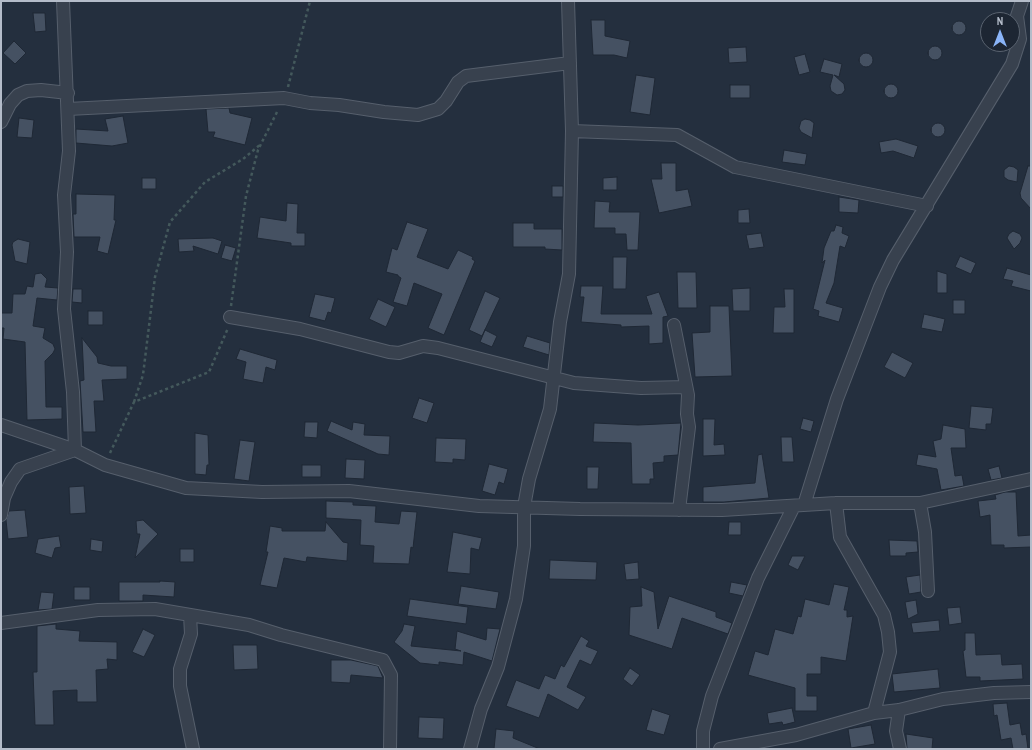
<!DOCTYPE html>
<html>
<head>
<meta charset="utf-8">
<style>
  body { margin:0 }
  #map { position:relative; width:1032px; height:750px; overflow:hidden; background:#242f3e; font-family:"Archivo Narrow",sans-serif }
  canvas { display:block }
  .frame { position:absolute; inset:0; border:2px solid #b4bcc9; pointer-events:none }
  .north { position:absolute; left:980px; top:12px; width:40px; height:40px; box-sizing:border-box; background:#1d2633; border:1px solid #59626f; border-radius:50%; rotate:0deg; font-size:11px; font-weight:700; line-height:16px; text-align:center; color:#b4bcc9 }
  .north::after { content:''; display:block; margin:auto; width:14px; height:18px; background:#8ab4f8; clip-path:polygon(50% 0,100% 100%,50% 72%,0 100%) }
</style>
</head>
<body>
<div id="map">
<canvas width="1032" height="750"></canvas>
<div class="frame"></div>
<div class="north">N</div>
</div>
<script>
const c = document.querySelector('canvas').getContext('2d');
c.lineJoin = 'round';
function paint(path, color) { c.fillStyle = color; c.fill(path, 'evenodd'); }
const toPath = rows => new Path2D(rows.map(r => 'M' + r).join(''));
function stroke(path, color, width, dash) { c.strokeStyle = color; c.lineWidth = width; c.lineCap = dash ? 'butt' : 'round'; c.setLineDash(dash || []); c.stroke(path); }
const building = toPath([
  [33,13,45,13,46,31,35,32,33,13],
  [591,20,605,20,605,36,630,41,627,58,614,55,593,55,591,20],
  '952 28a7 7 0 1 1 14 0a7 7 0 1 1-14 0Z',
  [14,41,26,53,15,64,3,53,14,41],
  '928 53a7 7 0 1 1 14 0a7 7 0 1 1-14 0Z',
  [746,47,747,62,729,63,728,48,746,47],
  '859 60a7 7 0 1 1 14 0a7 7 0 1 1-14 0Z',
  [805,54,810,72,799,75,794,57,805,54],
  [824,59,842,64,839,77,834,75,844,84,845,90,842,94,837,95,831,91,830,86,833,75,820,72,824,59],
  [636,75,655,78,650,115,630,112,636,75],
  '884 91a7 7 0 1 1 14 0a7 7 0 1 1-14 0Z',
  [730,85,750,85,750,98,730,98,730,85],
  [229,108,230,113,252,118,245,145,213,137,215,132,208,132,206,109,229,108],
  [123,116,128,143,112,146,76,143,76,129,108,131,105,119,123,116],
  [19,118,34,120,32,138,17,137,19,118],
  [805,119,810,120,814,123,812,138,801,132,799,128,801,121,805,119],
  '931 130a7 7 0 1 1 14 0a7 7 0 1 1-14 0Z',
  [896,139,918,146,914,158,893,151,881,153,879,142,896,139],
  [784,150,807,154,805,165,782,162,784,150],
  [661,163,676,163,676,191,688,189,692,206,659,213,651,179,662,179,661,163],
  [1009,166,1014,167,1018,170,1017,182,1008,180,1004,177,1004,170,1009,166],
  [1028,166,1031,166,1031,209,1021,198,1020,193,1028,166],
  [617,177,617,190,603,190,603,178,617,177],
  [142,178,156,178,156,189,142,189,142,178],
  [552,186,563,186,563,197,552,197,552,186],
  [76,194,115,195,114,220,116,220,108,254,97,251,100,237,74,237,73,214,76,214,76,194],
  [839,197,859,200,858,213,839,212,839,197],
  [595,201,610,202,609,212,640,212,638,250,627,250,626,234,615,234,615,228,594,228,595,201],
  [287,203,298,204,297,233,305,233,305,246,291,246,291,243,257,238,260,217,286,221,287,203],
  [749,209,750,223,738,223,738,210,749,209],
  [407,222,428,229,417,257,448,269,458,250,473,257,472,259,475,261,444,335,428,328,442,294,414,283,407,306,393,302,401,278,398,276,398,275,386,272,392,248,397,250,407,222],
  [513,223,534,223,534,229,562,229,562,250,545,249,545,247,513,247,513,223],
  [836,225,843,227,842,233,849,236,845,248,840,246,834,283,826,303,843,308,839,322,818,316,819,311,813,309,825,260,822,263,824,248,831,231,834,231,836,225],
  [1013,231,1020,234,1022,238,1020,243,1014,249,1007,238,1009,234,1013,231],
  [761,233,764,247,749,249,746,235,761,233],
  [213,238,222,241,218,254,193,246,194,251,179,252,178,239,213,238],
  [18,239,30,242,27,264,15,261,12,245,13,242,18,239],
  [225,245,236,248,232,261,221,258,225,245],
  [960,256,976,263,971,274,955,267,960,256],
  [613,257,627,257,626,289,613,289,613,257],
  [1007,268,1031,275,1031,291,1011,286,1013,281,1003,279,1007,268],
  [937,271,947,274,947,293,937,293,937,271],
  [677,272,696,272,697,308,678,308,677,272],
  [41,273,47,279,45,287,58,288,57,300,37,298,33,326,45,328,43,338,53,344,55,349,53,353,45,361,46,407,62,407,62,419,27,420,25,342,3,339,4,328,1,328,1,313,12,313,13,294,25,294,27,286,33,287,35,274,41,273],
  [581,286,603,286,601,314,652,314,646,296,659,292,668,316,663,317,663,343,649,344,649,326,621,327,621,325,581,322,584,297,580,297,581,286],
  [750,288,750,311,733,311,732,289,750,288],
  [73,289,82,289,82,303,72,302,73,289],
  [784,289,794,289,794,333,773,333,774,307,785,307,784,289],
  [485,291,500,298,482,336,469,330,485,291],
  [315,294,335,298,331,313,328,312,325,321,309,317,315,294],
  [378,299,395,307,386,327,369,319,378,299],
  [953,300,965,300,965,314,953,314,953,300],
  [710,306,729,306,732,376,695,377,692,333,710,332,710,306],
  [88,311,103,311,103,325,88,325,88,311],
  [924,314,945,319,942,332,921,328,924,314],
  [485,330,497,336,492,347,480,342,485,330],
  [527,336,550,343,549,355,523,347,527,336],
  [82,338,97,357,98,363,111,366,127,366,127,379,102,380,104,401,94,401,96,432,83,432,80,381,84,380,82,338],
  [240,349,277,360,275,370,266,367,263,383,243,379,246,362,236,359,240,349],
  [892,352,913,363,905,378,884,367,892,352],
  [419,398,434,403,427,423,412,418,419,398],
  [971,406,993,408,991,424,986,424,986,430,969,428,971,406],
  [803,418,814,421,811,432,800,429,803,418],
  [703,419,715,419,714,445,724,444,725,455,703,456,703,419],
  [331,421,352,430,353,422,365,424,364,435,390,436,389,455,378,454,327,431,331,421],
  [305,422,318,422,317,438,304,437,305,422],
  [594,423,638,425,681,423,678,455,664,456,664,462,653,463,654,479,650,479,650,484,632,484,631,443,593,442,594,423],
  [943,425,965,429,966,448,951,448,955,476,962,475,964,486,941,490,937,469,916,465,918,454,936,457,933,441,941,439,943,425],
  [195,433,208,435,209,465,207,465,206,475,195,474,195,433],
  [781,437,792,437,794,462,782,462,781,437],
  [436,438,466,439,465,460,453,459,453,463,435,462,436,438],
  [240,440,255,442,249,481,234,479,240,440],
  [762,454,769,498,724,502,703,502,703,487,755,483,758,455,762,454],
  [346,459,365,460,364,479,345,478,346,459],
  [489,464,508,469,504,484,499,482,495,495,482,491,489,464],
  [302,465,321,465,321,477,302,477,302,465],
  [999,466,1002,478,991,480,988,469,999,466],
  [587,467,599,467,598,489,587,489,587,467],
  [84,486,86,513,70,514,69,487,84,486],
  [1005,492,1016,492,1018,536,1031,535,1031,547,1004,548,1004,545,991,545,990,515,980,517,978,501,996,499,995,495,1005,492],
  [326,501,353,502,353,505,376,506,375,522,399,524,401,511,417,512,413,548,411,547,409,564,373,563,374,546,360,545,361,520,326,518,326,501],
  [25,510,28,537,8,539,6,520,9,511,25,510],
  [143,520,158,534,135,558,140,534,137,534,136,521,143,520],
  [326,522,343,542,348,543,347,561,307,557,306,562,284,558,277,588,260,585,268,552,266,552,270,526,282,528,282,531,325,531,326,522],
  [729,522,741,522,741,535,728,535,729,522],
  [453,532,482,538,479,550,471,548,470,574,447,572,453,532],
  [59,536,61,547,55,548,52,558,35,553,38,539,59,536],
  [91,539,103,541,102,552,90,550,91,539],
  [889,540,917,541,918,552,906,553,906,556,890,556,889,540],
  [180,549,194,549,194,562,180,562,180,549],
  [792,556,805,556,798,570,788,565,792,556],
  [550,560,597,562,596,580,549,579,550,560],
  [638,562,639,579,626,580,624,564,638,562],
  [920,575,921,592,909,594,906,577,920,575],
  [160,581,175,582,174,597,143,595,143,601,119,601,119,582,160,582,160,581],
  [731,582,747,585,743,596,729,593,731,582],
  [834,584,849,587,844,610,847,610,847,617,853,616,846,661,821,657,821,674,807,674,807,696,817,696,817,711,795,711,795,688,748,675,755,651,768,655,775,629,793,634,798,616,801,617,805,599,829,605,834,584],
  [461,586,499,592,496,609,458,604,461,586],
  [74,587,90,587,90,600,74,600,74,587],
  [641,587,654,592,658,629,669,596,716,612,716,617,732,623,728,634,682,618,672,649,629,635,630,607,642,606,641,587],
  [41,592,54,593,52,609,38,610,41,592],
  [410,599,468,607,466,624,407,616,410,599],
  [916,600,918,614,908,619,905,602,916,600],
  [960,607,962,623,949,625,947,608,960,607],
  [939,620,940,631,913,633,911,623,939,620],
  [56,624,56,629,80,631,79,641,117,642,117,660,107,659,108,669,96,670,97,702,77,702,77,690,53,691,54,725,35,725,33,672,37,672,37,626,56,624],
  [404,624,415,626,411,646,461,651,455,649,457,631,486,640,487,628,500,629,492,661,464,652,463,665,439,662,439,665,420,663,394,642,402,631,404,624],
  [143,629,155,635,144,657,132,652,143,629],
  [965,633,975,633,976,655,1001,654,1002,665,1022,664,1023,679,980,681,980,677,966,677,963,651,965,650,965,633],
  [581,636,589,641,586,646,598,651,591,665,580,660,567,687,586,697,578,710,548,694,539,718,506,706,516,680,539,689,545,675,555,679,561,665,564,667,581,636],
  [233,645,257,645,258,669,234,670,233,645],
  [331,660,351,660,378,666,383,678,351,675,350,683,331,682,331,660],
  [630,668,640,675,632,686,623,679,630,668],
  [938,669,940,688,894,692,892,674,938,669],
  [1007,703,1010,725,1020,723,1022,735,1026,734,1028,749,1013,749,1011,738,1001,740,997,715,994,716,993,704,1007,703],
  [792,708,795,722,783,725,782,722,769,724,767,713,792,708],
  [652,709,670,715,664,735,646,730,652,709],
  [419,717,444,718,443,739,418,738,419,717],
  [871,725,875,744,851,748,848,729,871,725],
  [496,729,514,731,513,738,540,749,494,749,496,729],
  [906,734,933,738,932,749,907,749,906,734]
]);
const path = toPath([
  [288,87,310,1],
  [231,306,246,196,258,150,278,110],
  [134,402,143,375,155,277,170,222,205,182,243,159,261,144],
  [110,453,134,402,209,372,228,328]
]);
const minor = toPath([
  [68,109,284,98,310,103,339,105,384,112,418,115,438,109,446,101,458,82,466,76,570,63],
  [1,122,10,104,18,95,27,91,41,90,68,93],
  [572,131,677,135,735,167,927,206],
  [230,317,300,329,389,352,399,353,423,346,438,348,574,383,641,388,686,387],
  [674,325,688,395,687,414,689,427,679,510],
  [1,425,75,450,105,465,186,488,262,492,349,491,479,506,580,509,722,510,836,503,920,503,1031,479],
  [836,503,840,537,884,615,888,632,890,652,874,713],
  [920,503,925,532,928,591],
  [804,505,837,399,880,287,893,260,1012,64,1020,39,1017,16,1022,1],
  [1,515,4,498,11,482,20,469,75,450,73,392,64,309,67,252,64,195,69,151,63,1],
  [190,615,191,634,180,669,180,686,193,749],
  [1,623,98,610,155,609,249,625,281,635,383,660,391,675,390,749],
  [899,710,896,731,900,749],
  [470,749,481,709,498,667,516,599,524,546,524,507,529,479,550,409,560,322,569,274,572,131,568,1],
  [703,749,703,731,712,696,758,578,794,506],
  [720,749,796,735,874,713,899,710,943,699,994,693,1031,692]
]);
paint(building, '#455162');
stroke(building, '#1f2835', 1);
stroke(minor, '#565f6c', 14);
stroke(path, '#44595c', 2.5, [3, 3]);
stroke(minor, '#38414e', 12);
</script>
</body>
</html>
